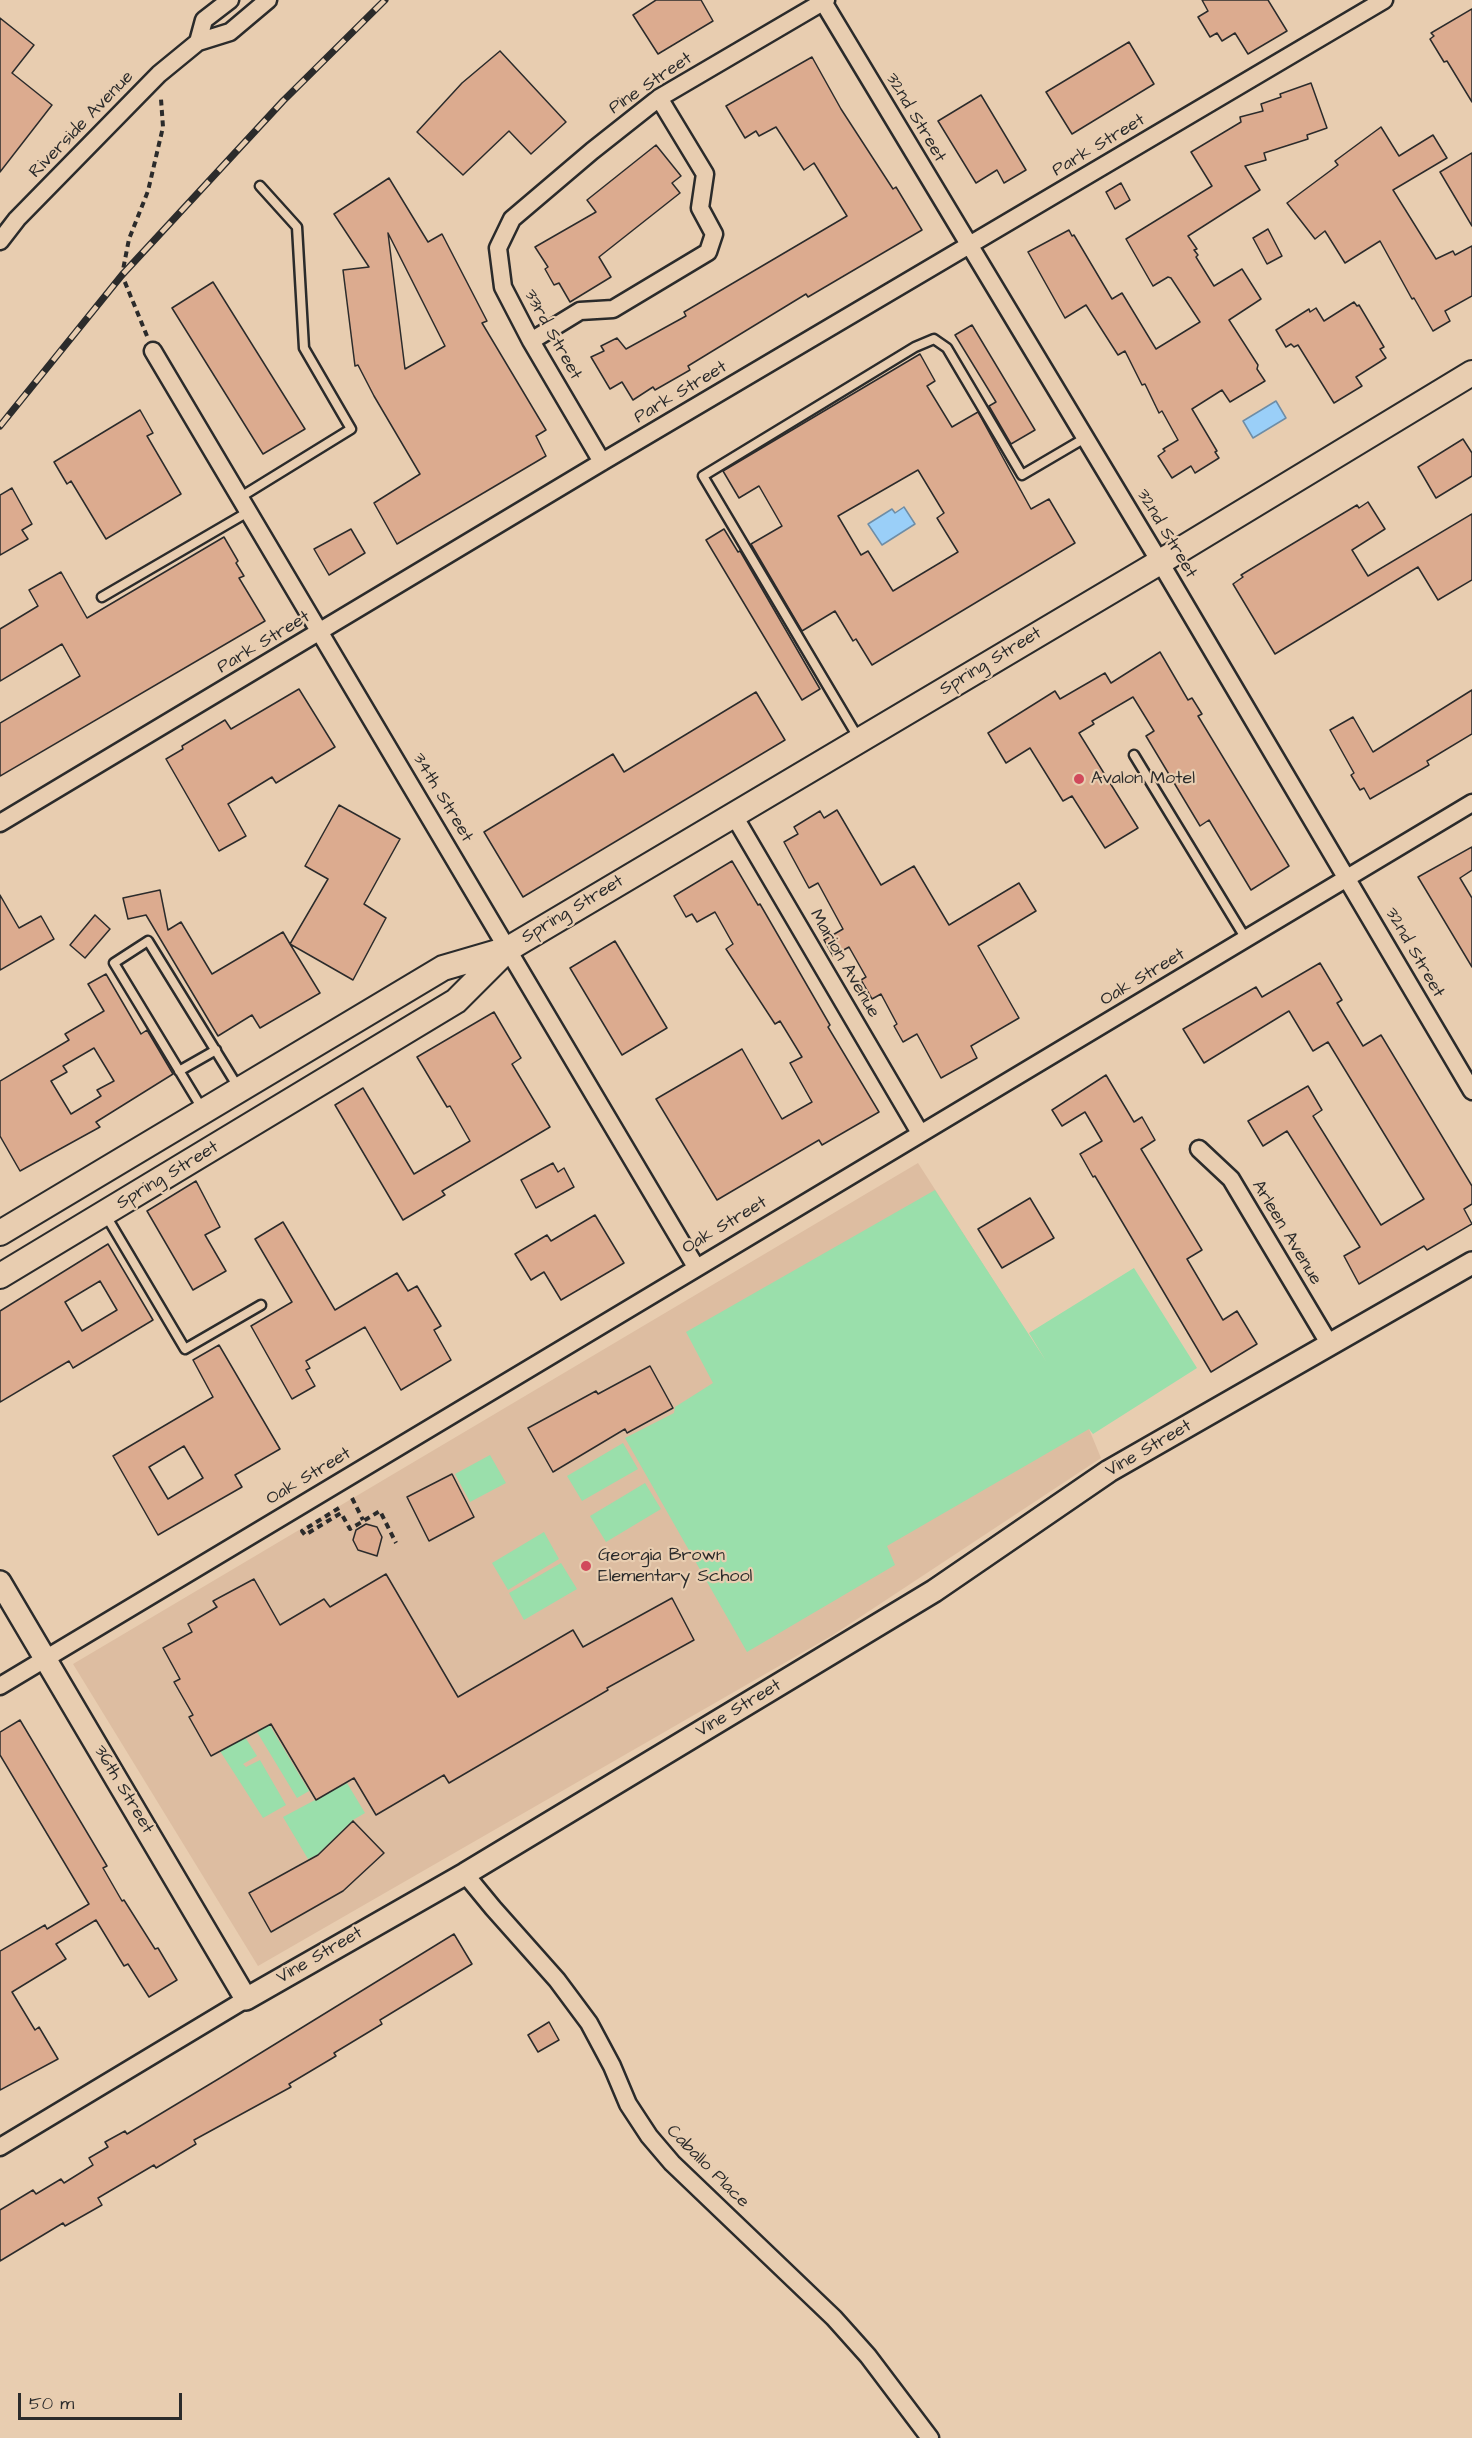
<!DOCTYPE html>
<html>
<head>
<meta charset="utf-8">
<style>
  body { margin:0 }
  #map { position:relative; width:1472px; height:2438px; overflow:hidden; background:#e8cdb0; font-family:"Architects Daughter",sans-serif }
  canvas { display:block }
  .scale { position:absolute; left:18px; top:2393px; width:164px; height:27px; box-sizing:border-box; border:3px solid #2b2b2b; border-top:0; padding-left:8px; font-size:18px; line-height:21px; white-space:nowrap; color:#2b2b2b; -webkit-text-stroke:4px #e8cdb0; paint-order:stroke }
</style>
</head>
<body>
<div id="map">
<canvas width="1472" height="2438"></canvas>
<div class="scale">50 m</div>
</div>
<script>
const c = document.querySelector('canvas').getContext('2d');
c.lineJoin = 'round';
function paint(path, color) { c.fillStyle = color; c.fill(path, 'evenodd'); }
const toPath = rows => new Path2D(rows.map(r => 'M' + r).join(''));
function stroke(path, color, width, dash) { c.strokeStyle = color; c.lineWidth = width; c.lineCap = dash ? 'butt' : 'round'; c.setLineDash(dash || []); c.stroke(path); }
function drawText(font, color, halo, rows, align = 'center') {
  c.font = font + ' "Architects Daughter",sans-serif'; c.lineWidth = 4.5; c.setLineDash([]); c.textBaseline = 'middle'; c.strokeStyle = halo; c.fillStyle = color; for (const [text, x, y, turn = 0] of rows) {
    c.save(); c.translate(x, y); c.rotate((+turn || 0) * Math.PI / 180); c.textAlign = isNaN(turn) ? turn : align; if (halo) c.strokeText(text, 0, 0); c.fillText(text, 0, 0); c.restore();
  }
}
const built = toPath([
  [918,1163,1089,1429,1101,1458,833,1635,258,1966,73,1664]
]);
const green = toPath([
  [935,1190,1046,1361,1029,1333,1134,1268,1197,1368,1093,1434,1089,1429,887,1546,895,1565,747,1652,625,1438,674,1413,675,1407,713,1383,686,1332],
  [623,1443,638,1469,582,1501,567,1476],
  [490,1455,506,1483,470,1502,455,1474],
  [645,1483,661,1509,606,1542,590,1516],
  [544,1532,559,1559,508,1590,492,1563],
  [561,1563,577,1589,524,1620,509,1593],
  [269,1724,309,1791,297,1798,257,1732],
  [245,1737,257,1756,243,1764,246,1767,260,1760,286,1805,263,1818,220,1751],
  [347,1783,365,1813,353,1820,317,1855,308,1859,283,1817]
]);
const water = toPath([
  [1276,401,1286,418,1253,438,1243,421,1276,401],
  [904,507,915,524,882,545,868,524,892,509,895,513,904,507]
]);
const building = toPath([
  [656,0,701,0,713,21,658,54,633,15,656,0],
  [1202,0,1268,0,1287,31,1248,54,1235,33,1222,41,1217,33,1210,37,1198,17,1208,11,1202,0],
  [1472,9,1472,102,1447,61,1444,62,1430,39,1434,36,1431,33,1472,9],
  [0,18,34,45,12,73,52,105,0,172,0,18],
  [1129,42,1154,84,1072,134,1046,92,1129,42],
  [500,51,566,122,531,154,509,131,463,175,417,132,462,83,500,51],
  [812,57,841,109,893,189,896,187,922,230,808,297,806,294,688,366,690,370,655,390,653,387,633,400,622,382,610,389,591,357,604,351,601,346,617,338,626,349,686,316,684,312,847,216,814,163,804,170,776,127,759,136,756,131,745,138,726,106,812,57],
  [1311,83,1327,128,1307,135,1308,139,1264,153,1266,160,1245,166,1260,190,1188,236,1197,249,1194,250,1198,255,1196,257,1214,286,1242,269,1261,299,1229,320,1258,365,1257,369,1265,381,1230,402,1222,390,1192,409,1217,451,1215,452,1219,458,1195,473,1191,466,1172,478,1158,456,1165,451,1163,449,1178,440,1162,411,1159,413,1145,384,1142,385,1125,351,1118,355,1086,305,1065,318,1028,252,1069,230,1072,236,1074,235,1112,299,1122,293,1156,349,1200,322,1171,278,1168,277,1153,286,1126,239,1212,186,1191,152,1241,122,1240,117,1263,111,1261,104,1281,97,1280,94,1311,83],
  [981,95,1026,170,1004,183,997,170,976,183,938,121,981,95],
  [1381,127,1399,156,1433,135,1447,158,1393,190,1436,259,1453,251,1455,255,1472,246,1472,296,1445,311,1450,321,1433,331,1414,298,1412,299,1380,241,1345,263,1325,231,1315,239,1287,203,1338,165,1335,161,1381,127],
  [656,145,681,176,672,183,680,193,599,257,611,277,570,302,559,283,554,285,545,269,548,267,535,247,596,212,587,200,656,145],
  [1472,153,1472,226,1440,172,1472,153],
  [389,178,428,242,442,234,487,321,482,323,546,430,536,436,546,456,397,544,374,503,420,474,374,396,358,365,355,366,343,270,369,267,334,214,389,178],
  [388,233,445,346,405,369,388,233],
  [1121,183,1130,200,1115,209,1106,192,1121,183],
  [1268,229,1282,256,1267,264,1253,238,1268,229],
  [213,282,305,429,263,454,172,308,213,282],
  [1354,302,1357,306,1359,305,1384,347,1380,349,1386,358,1356,377,1362,386,1334,403,1298,345,1294,347,1291,344,1286,347,1276,330,1309,309,1310,312,1316,308,1324,321,1354,302],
  [972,325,1035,430,1011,444,989,406,996,402,955,335,972,325],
  [920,354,935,381,927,386,952,427,978,412,1031,509,1049,499,1075,543,872,665,856,639,853,641,835,611,802,631,751,544,782,526,759,486,739,498,723,471,920,354],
  [918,470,944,513,937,518,958,552,893,591,868,551,861,555,838,516,918,470],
  [140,410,153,433,147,436,181,494,106,539,71,481,67,484,54,462,140,410],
  [1463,439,1472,453,1472,476,1436,498,1418,467,1463,439],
  [12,488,32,524,22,530,28,539,0,555,0,495,12,488],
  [1368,502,1385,529,1352,550,1368,576,1472,514,1472,580,1438,600,1418,567,1275,654,1233,584,1243,577,1241,575,1269,558,1357,505,1359,508,1368,502],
  [351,529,365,553,329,575,314,549,351,529],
  [724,529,738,552,740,551,820,689,802,700,706,540,724,529],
  [224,537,238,561,236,563,244,576,239,578,265,621,0,776,0,723,80,676,62,644,0,681,0,629,38,606,29,590,61,572,87,618,224,537],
  [1160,652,1188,700,1192,698,1202,714,1198,716,1289,866,1251,890,1209,820,1200,826,1146,736,1154,731,1133,697,1092,721,1094,724,1079,733,1138,828,1105,848,1072,796,1063,801,1030,748,1006,763,988,733,1055,691,1060,699,1105,673,1111,683,1160,652],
  [299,689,335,747,276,783,272,777,228,804,246,836,219,851,166,759,183,749,182,746,225,720,231,729,299,689],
  [1472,690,1472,734,1427,761,1429,765,1370,799,1364,788,1360,790,1351,775,1354,773,1330,730,1353,717,1373,752,1472,690],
  [756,692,785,740,523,897,484,832,613,754,624,772,756,692],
  [339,805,400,839,364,904,386,918,353,980,290,944,320,993,260,1028,252,1015,218,1036,146,915,128,919,123,898,160,890,168,930,181,922,212,974,283,932,290,944,328,879,305,866,339,805],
  [837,810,881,885,914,866,949,925,1019,883,1036,911,978,946,1019,1018,971,1046,977,1058,941,1078,917,1034,903,1042,894,1026,897,1024,881,994,872,999,861,980,866,977,849,947,833,956,824,940,843,929,818,883,809,888,784,842,798,834,794,827,820,811,824,818,837,810],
  [1472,847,1472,870,1460,878,1472,898,1472,967,1418,877,1472,847],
  [732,861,758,905,760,904,830,1025,828,1027,879,1112,822,1145,819,1140,717,1200,656,1099,742,1049,782,1119,812,1102,790,1063,802,1057,780,1021,775,1024,726,949,733,944,715,912,697,922,692,914,686,917,674,896,732,861],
  [0,895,19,928,41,916,54,939,0,970,0,895],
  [95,915,110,929,85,958,70,945,95,915],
  [615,941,667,1028,622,1055,570,968,615,941],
  [1320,963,1342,1000,1337,1003,1363,1046,1381,1035,1472,1186,1472,1204,1464,1209,1472,1224,1427,1250,1424,1246,1359,1284,1344,1256,1360,1247,1287,1131,1263,1146,1248,1121,1308,1086,1322,1110,1313,1116,1381,1225,1424,1199,1328,1042,1313,1051,1289,1011,1204,1063,1183,1029,1256,987,1262,997,1320,963],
  [106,974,141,1034,147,1030,173,1074,96,1122,100,1127,20,1171,0,1136,0,1081,69,1040,65,1034,104,1011,88,984,106,974],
  [94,1048,114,1081,97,1090,101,1096,71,1114,51,1081,67,1072,63,1066,94,1048],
  [494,1012,521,1058,512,1064,550,1127,442,1191,445,1195,403,1220,335,1105,363,1088,414,1174,470,1141,450,1106,447,1107,417,1057,494,1012],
  [1106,1075,1134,1122,1142,1117,1155,1140,1141,1149,1202,1250,1187,1259,1223,1320,1237,1311,1257,1344,1211,1372,1095,1176,1093,1177,1080,1154,1102,1141,1085,1112,1062,1126,1052,1110,1106,1075],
  [553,1163,558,1172,564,1168,574,1187,536,1208,521,1180,553,1163],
  [196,1181,220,1227,205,1235,226,1271,193,1290,147,1211,196,1181],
  [1030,1198,1054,1238,1002,1268,978,1229,1030,1198],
  [595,1215,624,1263,561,1300,544,1272,531,1280,515,1254,547,1235,551,1241,595,1215],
  [283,1222,335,1310,397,1273,408,1291,417,1286,441,1326,434,1330,451,1360,401,1390,365,1327,306,1361,310,1368,306,1370,315,1386,292,1399,251,1326,292,1302,255,1239,283,1222],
  [108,1244,153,1320,73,1368,69,1361,0,1402,0,1311,108,1244],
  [100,1281,117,1310,82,1331,65,1302,100,1281],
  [219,1345,280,1449,235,1475,242,1487,158,1535,113,1456,213,1397,193,1360,219,1345],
  [184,1446,203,1478,168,1499,149,1467,184,1446],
  [650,1366,673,1408,627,1433,625,1429,553,1472,528,1428,596,1391,598,1394,650,1366],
  [452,1474,474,1517,429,1541,407,1497,452,1474],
  [366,1524,377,1527,382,1537,377,1556,358,1550,353,1540,356,1530,366,1524],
  [386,1574,458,1697,573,1630,583,1647,672,1598,694,1640,607,1688,608,1690,449,1783,444,1775,376,1815,354,1778,316,1800,271,1724,211,1756,189,1717,193,1715,174,1682,180,1679,163,1648,192,1632,188,1624,217,1607,213,1601,254,1579,280,1625,324,1599,330,1607,386,1574],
  [20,1720,107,1866,103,1868,122,1901,124,1900,155,1949,158,1948,177,1980,149,1997,128,1964,124,1966,96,1920,56,1944,66,1959,12,1992,35,2030,39,2027,58,2059,0,2090,0,1951,45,1925,47,1929,89,1904,0,1755,0,1732,20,1720],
  [353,1821,384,1853,343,1891,271,1932,249,1893,318,1855,353,1821],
  [454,1934,472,1964,380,2020,382,2024,334,2053,336,2056,289,2084,291,2087,194,2140,196,2144,156,2168,154,2165,98,2198,102,2205,65,2226,63,2223,0,2261,0,2210,33,2190,36,2194,61,2179,64,2183,93,2165,89,2158,108,2147,105,2142,125,2131,127,2134,220,2078,454,1934],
  [549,2022,559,2040,538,2052,528,2035,549,2022]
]);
const path = toPath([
  [147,336,122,275,129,239,148,191,163,127,161,99],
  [352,1498,363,1520],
  [339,1508,302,1531,305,1535,341,1513,350,1529,380,1511,396,1543]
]);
const service = toPath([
  [239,498,351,429,304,348,297,227,260,186],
  [102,597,248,512],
  [859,739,703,476,915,347,934,339,947,348,1022,475,1085,438],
  [1134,755,1246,939],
  [179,1071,216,1050],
  [203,1110,114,963,148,941,238,1087],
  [105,1214,185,1349,261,1305]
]);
const minor = toPath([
  [822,0,1160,562,1472,1091],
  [198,42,204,20,230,0],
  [0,241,17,219,159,74,198,42,230,32,268,0],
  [531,341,580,311,613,309,708,252,714,234,700,208,705,174,659,98],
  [153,351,696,1267],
  [602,462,531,341,503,287,498,248,512,219,592,151,659,98,826,0],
  [733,814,920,1133],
  [0,823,602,462,1384,0],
  [1199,1149,1231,1179,1330,1345],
  [0,1686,1472,803],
  [465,1874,493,1908,557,1980,589,2023,612,2066,628,2104,649,2136,672,2163,834,2318,868,2356,930,2438],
  [0,2147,246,1999]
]);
const tertiary = toPath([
  [0,1582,246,1999,465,1874,934,1591,1109,1471,1472,1263]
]);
const secondary = toPath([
  [0,1233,443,968,508,949,1160,562,1472,373],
  [0,1276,456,1001,507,950]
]);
const rail = toPath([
  [0,426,122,275,283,101,385,0]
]);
const markers = [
  [1079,779,6,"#d1495b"],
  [586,1566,6,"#d1495b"]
];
const streetNames = [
  ["Pine Street",651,84,-34],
  ["32nd Street",915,118,59],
  ["Riverside Avenue",82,125,-46],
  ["Park Street",1099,146,-31],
  ["33rd Street",552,335,61],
  ["Park Street",681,393,-31],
  ["32nd Street",1166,534,59],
  ["Park Street",264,643,-31],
  ["Spring Street",991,662,-31],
  ["34th Street",442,798,59],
  ["Spring Street",573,910,-31],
  ["32nd Street",1414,953,60],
  ["Marion Avenue",844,964,60],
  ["Oak Street",1143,978,-31],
  ["Spring Street",168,1176,-31],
  ["Oak Street",725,1226,-31],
  ["Arleen Avenue",1286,1233,59],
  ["Vine Street",1149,1449,-30],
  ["Oak Street",309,1477,-31],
  ["Vine Street",739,1709,-31],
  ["36th Street",123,1790,59],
  ["Vine Street",320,1956,-30],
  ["Caballo Place",707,2167,45]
];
const poiNames = [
  ["Avalon Motel",1091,779],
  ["Georgia Brown",598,1556],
  ["Elementary School",598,1577]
];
paint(built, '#ddbda1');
paint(green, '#9adfab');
paint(water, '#9acff8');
stroke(water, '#6e8da6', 1.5);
paint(building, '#dcab8f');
stroke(building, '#2b2b2b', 1.5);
stroke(service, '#2b2b2b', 13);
stroke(minor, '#2b2b2b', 21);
stroke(tertiary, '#2b2b2b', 26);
stroke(secondary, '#2b2b2b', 28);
stroke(path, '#2b2b2b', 4, [6, 4.5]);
stroke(service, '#e8cdb0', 8);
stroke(minor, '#e8cdb0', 16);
stroke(tertiary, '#e8cdb0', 21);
stroke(secondary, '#e8cdb0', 24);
stroke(rail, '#2b2b2b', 7);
stroke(rail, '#e8cdb0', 4.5, [14]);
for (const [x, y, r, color] of markers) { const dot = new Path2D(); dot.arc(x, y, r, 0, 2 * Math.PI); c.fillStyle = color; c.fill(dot); stroke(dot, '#e8cdb0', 2); }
drawText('18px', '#2b2b2b', '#e8cdb0', streetNames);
drawText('18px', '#2b2b2b', '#e8cdb0', poiNames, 'left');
</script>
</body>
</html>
